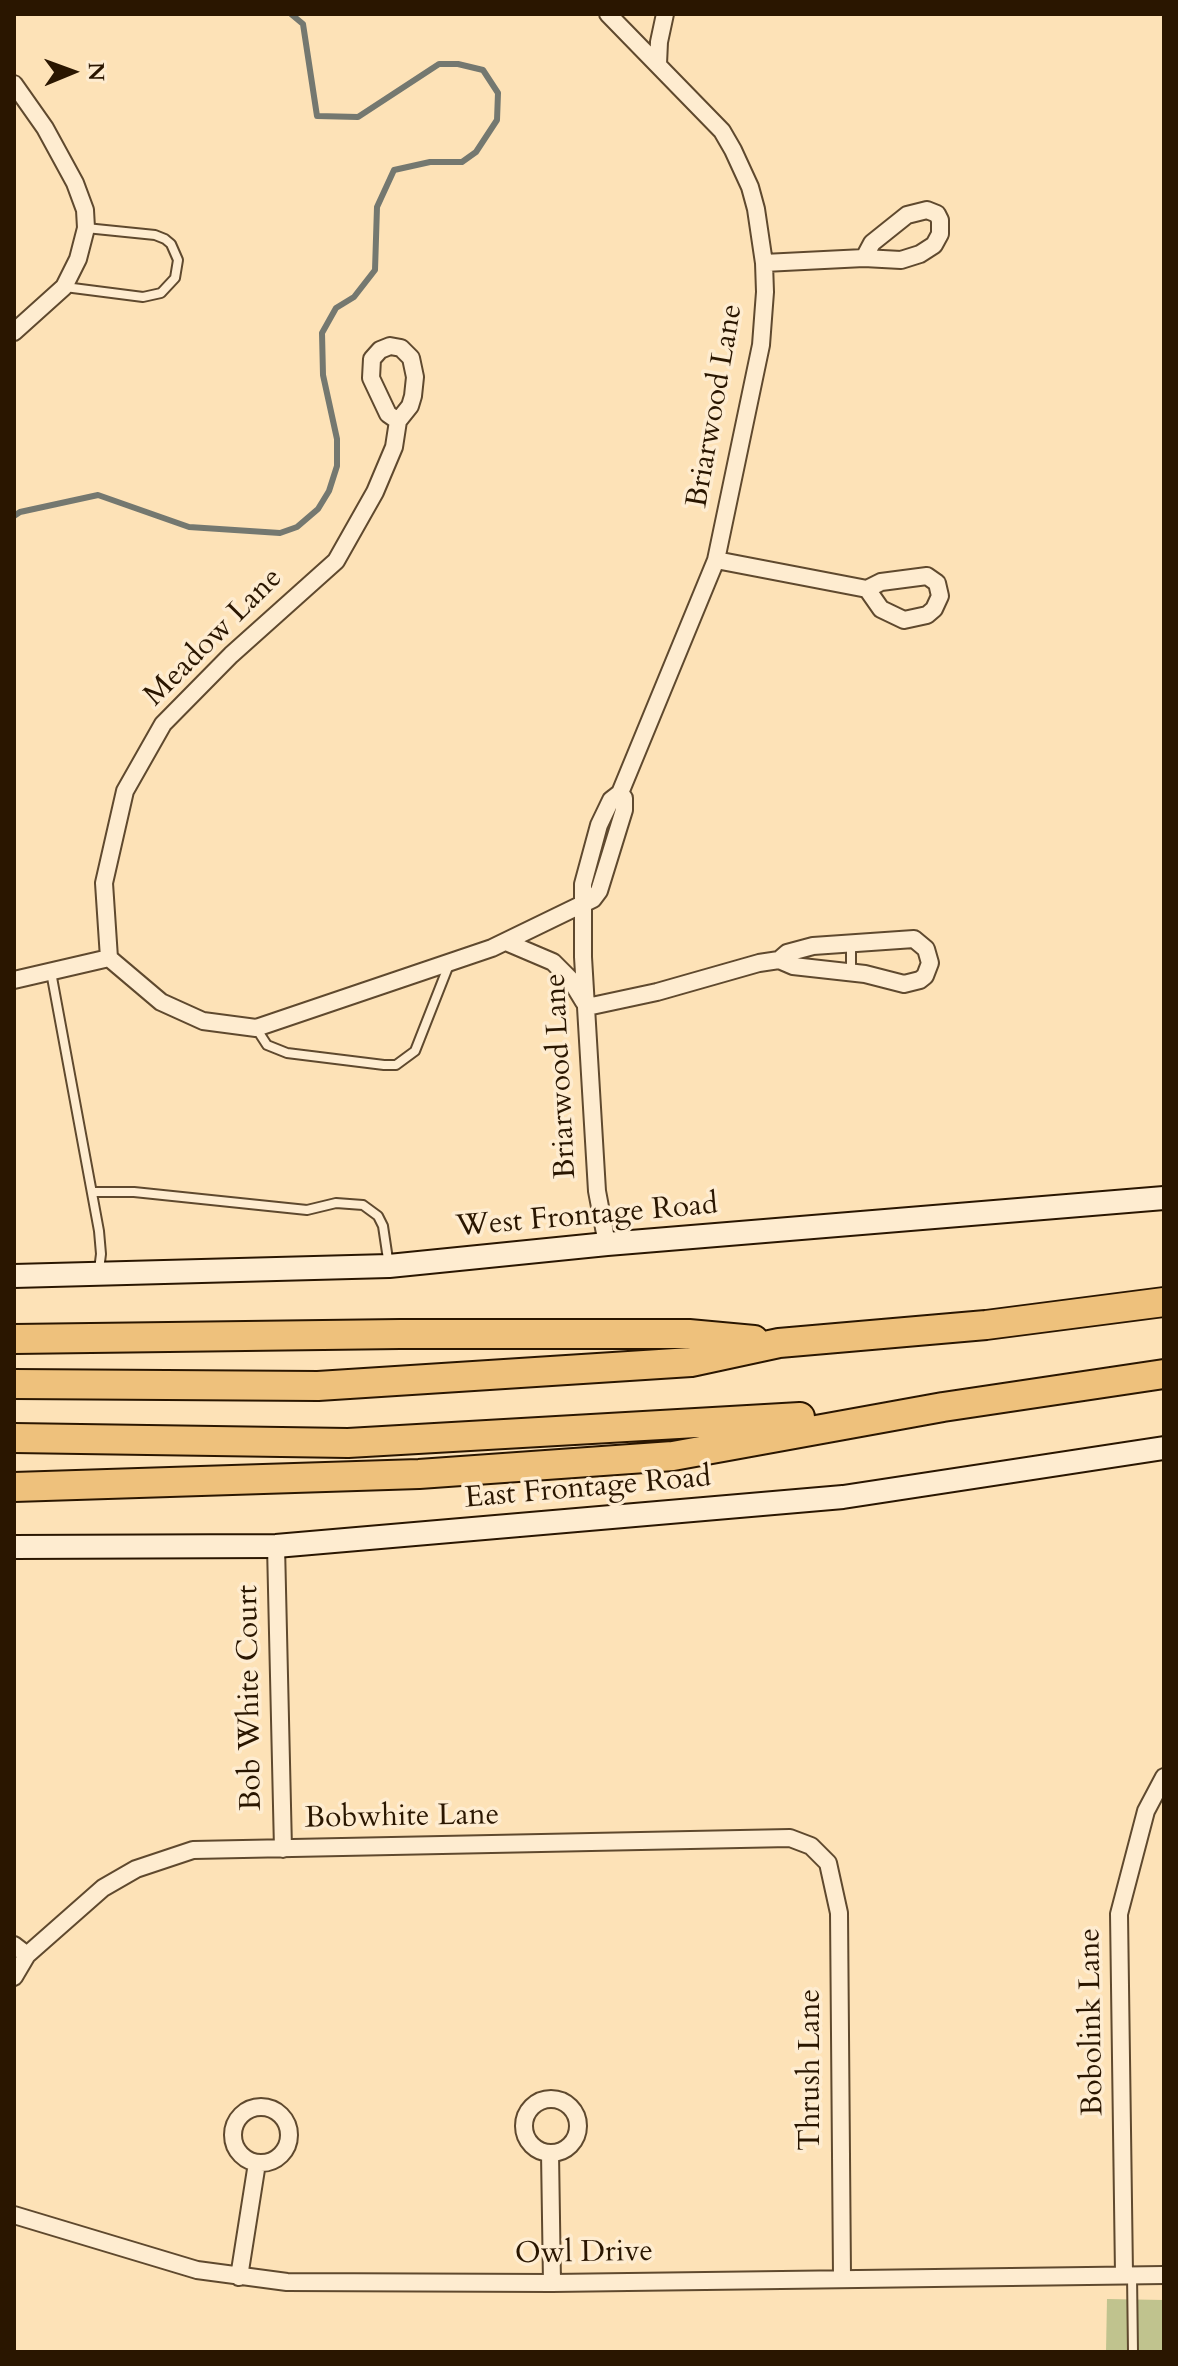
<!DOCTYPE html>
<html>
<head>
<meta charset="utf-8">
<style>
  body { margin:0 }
  #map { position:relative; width:1178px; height:2366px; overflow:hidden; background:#fde2b7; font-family:Cardo,serif }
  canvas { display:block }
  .frame { position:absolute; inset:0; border:16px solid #2a1600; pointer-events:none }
  .north { position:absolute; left:32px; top:32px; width:80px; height:80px; -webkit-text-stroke:6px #feecd0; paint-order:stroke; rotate:89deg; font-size:22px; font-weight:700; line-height:32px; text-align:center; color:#2a1600 }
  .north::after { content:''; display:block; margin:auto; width:28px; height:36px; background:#2a1600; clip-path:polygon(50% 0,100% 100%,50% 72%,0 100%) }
</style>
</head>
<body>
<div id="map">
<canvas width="1178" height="2366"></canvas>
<div class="frame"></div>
<div class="north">N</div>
</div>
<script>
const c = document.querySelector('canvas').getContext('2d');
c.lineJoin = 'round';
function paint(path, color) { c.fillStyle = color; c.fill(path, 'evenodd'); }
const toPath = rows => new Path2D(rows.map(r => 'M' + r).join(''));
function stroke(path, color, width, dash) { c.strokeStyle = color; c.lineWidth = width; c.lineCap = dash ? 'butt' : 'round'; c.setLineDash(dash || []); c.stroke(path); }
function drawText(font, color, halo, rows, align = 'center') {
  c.font = font + ' Cardo,serif'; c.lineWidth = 7; c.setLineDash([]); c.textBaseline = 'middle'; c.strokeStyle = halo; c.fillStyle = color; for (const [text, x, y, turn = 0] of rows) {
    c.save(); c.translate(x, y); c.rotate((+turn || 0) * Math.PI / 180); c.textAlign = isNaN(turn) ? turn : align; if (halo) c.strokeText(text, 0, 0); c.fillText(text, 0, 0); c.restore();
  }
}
const green = toPath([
  [1107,2299,1164,2300,1164,2352,1106,2352]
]);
const stream = toPath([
  [14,516,20,512,98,495,189,527,280,533,297,527,318,509,329,491,337,466,337,439,323,375,322,333,336,308,354,297,375,270,377,207,394,170,430,162,462,162,476,152,497,120,498,93,483,70,458,64,439,64,358,117,317,116,303,24,291,14]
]);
const lane = toPath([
  [65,287,143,297,161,293,175,278,178,260,171,244,165,239,155,235,86,228],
  [51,972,99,1231,101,1254,99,1270],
  [851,972,851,944],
  [256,1028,267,1045,287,1053,384,1065,396,1065,415,1051,450,962],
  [92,1192,134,1192,307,1210,336,1203,363,1205,378,1216,383,1226,389,1266],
  [1132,2275,1133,2352]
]);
const street = toPath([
  [658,64,659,42,665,14],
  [14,84,45,128,75,183,85,210,86,228,78,259,64,287,14,332],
  [764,263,864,258,901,260,920,254,934,245,940,234,940,220,937,214,927,210,907,215,872,243,864,258],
  [716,560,867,589,881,582,927,576,937,583,940,596,934,609,927,615,904,620,881,609,867,589],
  [506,942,553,962,570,979,584,1002],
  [109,958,104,883,125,791,163,724,231,655,336,561,375,492,394,447,398,421,410,406,413,396,415,377,411,358,401,348,390,346,380,350,372,359,371,378,388,414,398,421],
  [14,980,109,958,161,1002,203,1021,256,1028,492,948,593,899,599,891,624,810,624,798,620,793],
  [587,1007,657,992,759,963,779,960,787,953,813,946,914,939,926,949,930,963,925,976,920,980,904,984,865,974,793,966,779,960],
  [607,1244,597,1191,583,957,583,884,599,825,611,800,620,793,716,560,761,345,765,292,764,263,756,209,750,187,733,150,722,131,608,14],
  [276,1546,283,1849],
  [14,1945,27,1955],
  [14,1977,27,1955,103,1888,136,1869,193,1850,790,1838,811,1846,828,1863,839,1913,842,2277],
  '524 2126a27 27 0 1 1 54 0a27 27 0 1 1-54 0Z',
  '233 2135a28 28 0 1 1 56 0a28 28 0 1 1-56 0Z',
  [550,2153,552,2283],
  [14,2215,197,2270,287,2282,552,2283,1164,2275],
  [1124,2274,1119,1914,1146,1811,1164,1777],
  [239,2277,257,2163]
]);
const secondary = toPath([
  [14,1276,389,1266,607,1244,1164,1198],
  [14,1547,276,1546,843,1497,1164,1448]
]);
const highway = toPath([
  [14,1339,400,1334,689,1334,754,1340],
  [14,1384,318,1386,691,1362,779,1343,986,1325,1164,1302],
  [14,1438,348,1443,800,1417],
  [14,1487,419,1474,673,1456,943,1407,1164,1374]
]);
const streetNames = [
  ["Briarwood Lane",716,406,-80],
  ["Meadow Lane",214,638,-45],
  ["Briarwood Lane",562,1076,-93],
  ["West Frontage Road",587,1217,-5],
  ["East Frontage Road",588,1489,-5],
  ["Bob White Court",251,1698,-91],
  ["Bobwhite Lane",402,1818,-1],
  ["Bobolink Lane",1093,2022,-91],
  ["Thrush Lane",812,2070,-90],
  ["Owl Drive",584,2254,-1]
];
paint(green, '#c0c38e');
stroke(stream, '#747870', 6);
stroke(lane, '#5f492e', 12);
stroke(street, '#5f492e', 20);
stroke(secondary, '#2a1600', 26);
stroke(highway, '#2a1600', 32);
stroke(lane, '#feecd0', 8);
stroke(street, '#feecd0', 16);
stroke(secondary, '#feecd0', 22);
stroke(highway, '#eec17c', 28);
drawText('30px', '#2a1600', '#feecd0', streetNames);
</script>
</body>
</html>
